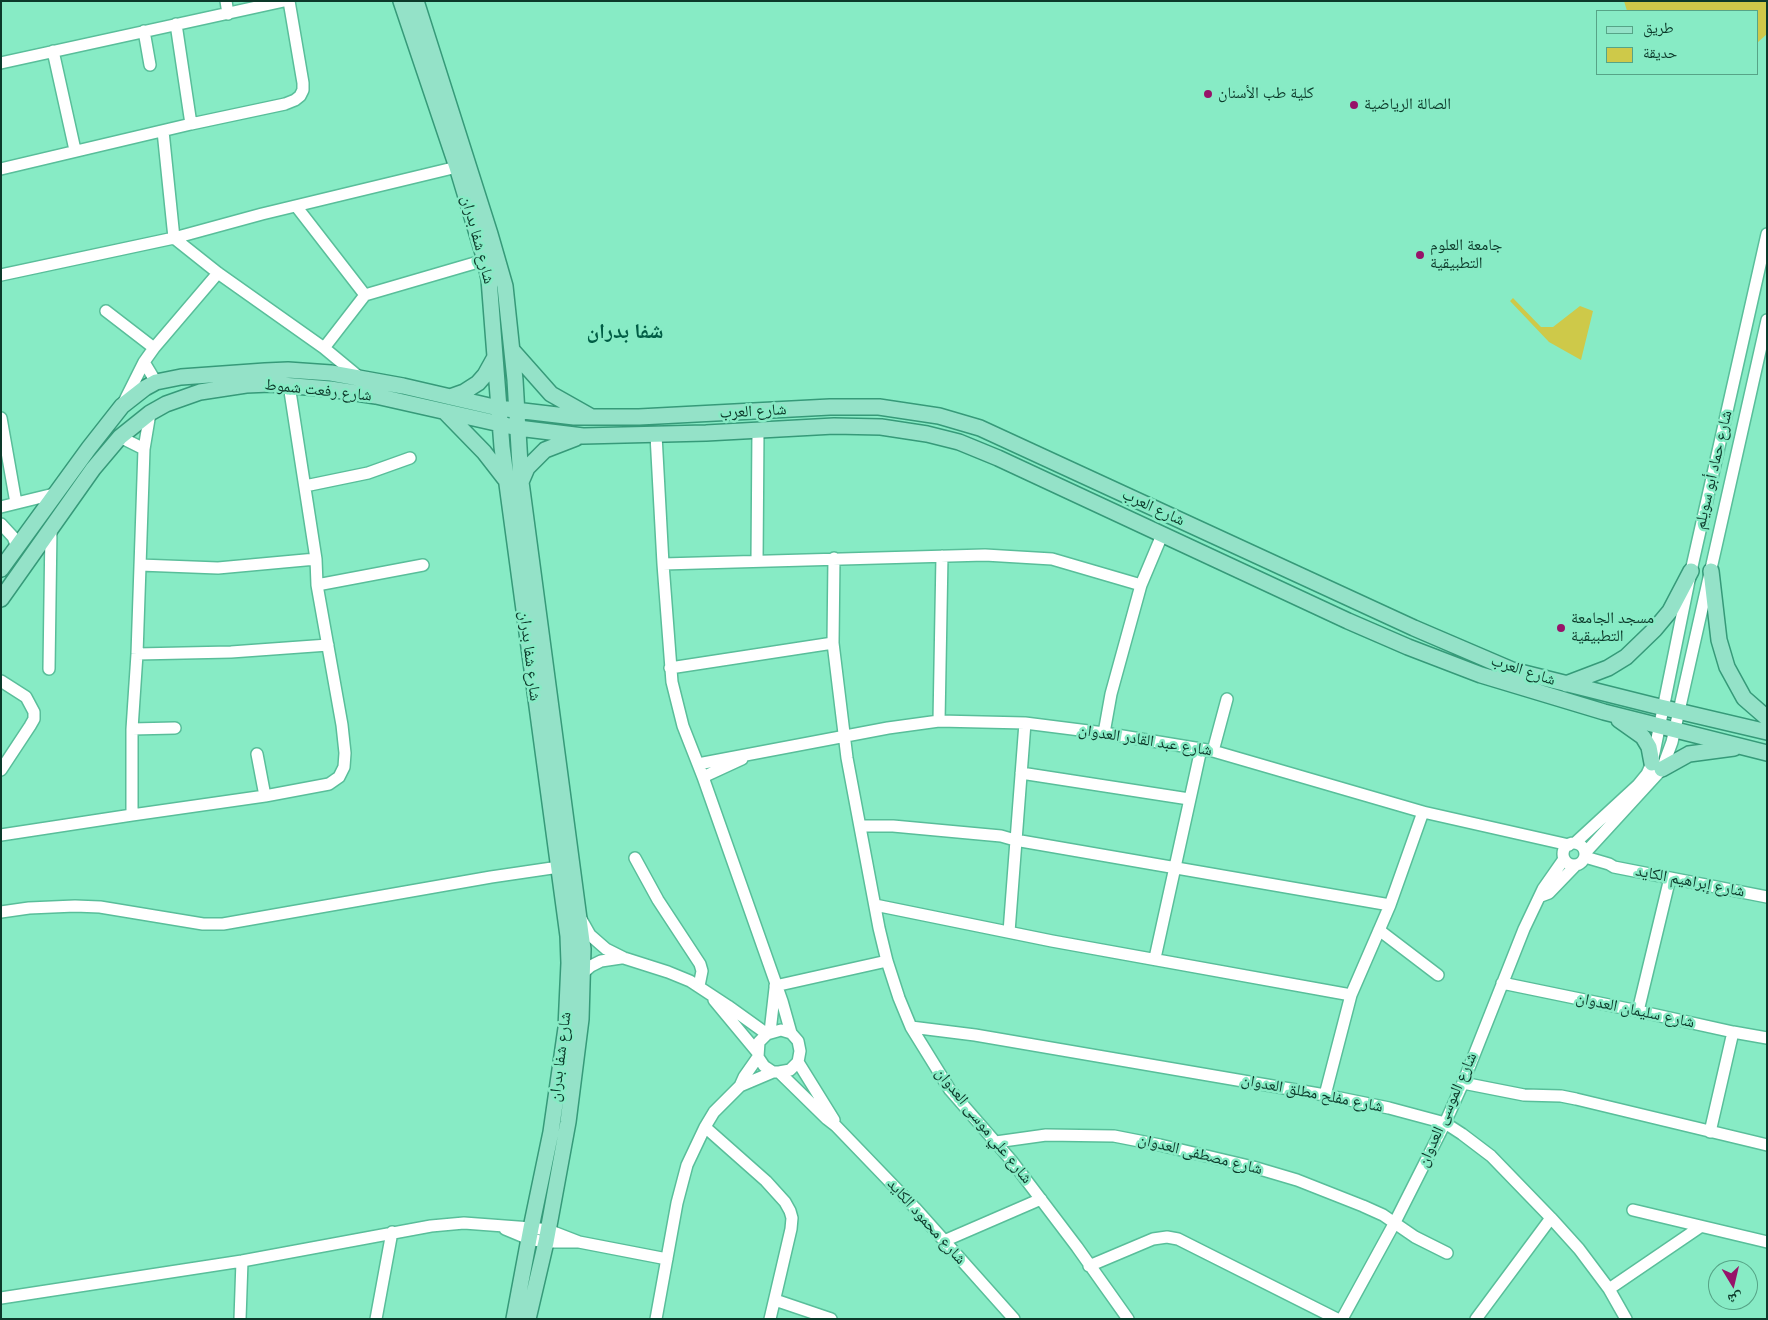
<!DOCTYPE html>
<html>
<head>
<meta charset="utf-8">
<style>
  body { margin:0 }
  #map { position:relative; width:1768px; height:1320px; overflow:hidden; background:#87ebc5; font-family:Roboto,"Noto Naskh Arabic",sans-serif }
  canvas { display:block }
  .frame { position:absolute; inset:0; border:2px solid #0c392a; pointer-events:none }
  .legend { position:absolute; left:1596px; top:10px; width:162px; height:65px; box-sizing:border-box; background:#87ebc5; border:1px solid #56a487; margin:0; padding:6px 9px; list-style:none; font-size:15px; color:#0c392a }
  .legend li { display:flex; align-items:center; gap:10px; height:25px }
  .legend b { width:25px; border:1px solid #56a487 }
  .north { position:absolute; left:1708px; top:1260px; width:50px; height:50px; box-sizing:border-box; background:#87ebc5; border:1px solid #56a487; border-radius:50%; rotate:171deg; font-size:14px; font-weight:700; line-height:20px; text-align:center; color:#0c392a }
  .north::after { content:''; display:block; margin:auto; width:18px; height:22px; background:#971369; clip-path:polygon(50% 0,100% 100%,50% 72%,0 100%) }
</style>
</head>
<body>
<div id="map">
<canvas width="1768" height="1320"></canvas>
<div class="frame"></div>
<ul class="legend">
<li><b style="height:6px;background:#94e2c8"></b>طريق</li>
<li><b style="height:14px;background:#cec949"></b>حديقة</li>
</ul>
<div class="north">ش</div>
</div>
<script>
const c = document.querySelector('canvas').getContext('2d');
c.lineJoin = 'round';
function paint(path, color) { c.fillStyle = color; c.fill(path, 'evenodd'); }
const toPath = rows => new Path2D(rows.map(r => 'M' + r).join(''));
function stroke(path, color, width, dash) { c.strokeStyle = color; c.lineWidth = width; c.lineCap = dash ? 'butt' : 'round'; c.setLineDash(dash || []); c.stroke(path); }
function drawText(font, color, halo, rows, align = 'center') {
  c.font = font + ' Roboto,"Noto Naskh Arabic",sans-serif'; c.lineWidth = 5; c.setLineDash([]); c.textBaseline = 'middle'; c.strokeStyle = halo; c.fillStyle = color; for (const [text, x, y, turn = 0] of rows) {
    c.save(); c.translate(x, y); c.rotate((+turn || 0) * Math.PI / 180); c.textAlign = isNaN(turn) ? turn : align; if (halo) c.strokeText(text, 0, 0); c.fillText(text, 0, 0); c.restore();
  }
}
const green = toPath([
  [1624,1,1767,1,1767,34,1757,43,1757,11,1627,11],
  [1513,298,1541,327,1553,327,1580,306,1593,311,1581,360,1549,342,1510,301]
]);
const minor = toPath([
  [226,1,228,14],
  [176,24,191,124],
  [144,31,150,65],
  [53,51,75,150],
  [1,63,284,1],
  [163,131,174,238,218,273,324,348,359,377],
  [1,169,191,124,285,104,295,100,300,96,303,90,303,83,289,1],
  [296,206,365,295],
  [1,275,174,238,262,214,457,167],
  [106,311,154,348],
  [324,348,365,295,485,260],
  [144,362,156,382],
  [124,402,144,362,154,348,218,273],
  [150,413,144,449,137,654,132,729,132,815,265,796,329,784,339,777,344,767,345,753,342,725,317,585,316,559,289,385],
  [1,418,16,503],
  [656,435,663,564,672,682,683,726,703,777,782,1001,791,1033],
  [120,437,144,449],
  [305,486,368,473,410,458],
  [1,507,58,493],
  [1,524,13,537,17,547],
  [834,558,833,643,847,758,879,928,887,961,899,998,911,1027,950,1090,1011,1160,1077,1247,1128,1319],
  [757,561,758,430],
  [663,564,985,555,1052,559,1141,585],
  [140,565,218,568,316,559],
  [317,585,423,565],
  [137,654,231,652,328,645],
  [670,668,833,643],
  [49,669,51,528],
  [1,681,26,697,34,712,34,719,30,726,1,770],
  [939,721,942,556],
  [132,729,175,728],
  [1104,733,1111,694,1141,585,1162,535],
  [1213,751,1227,699],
  [257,754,265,796],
  [698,764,888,728,939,721,1025,723,1104,733,1213,751,1423,812,1569,845],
  [1021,773,1189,799],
  [703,777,742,759],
  [860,826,893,826,1001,836,1015,840,1390,905],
  [1,835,132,815],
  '1563 854a11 11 0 1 1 22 0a11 11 0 1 1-22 0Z',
  [1575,843,1638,785,1647,774,1652,763,1691,571,1767,234],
  [1585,853,1662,769,1672,742,1767,320],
  [1585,857,1609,864,1614,867,1767,897],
  [635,858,658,900,700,964,702,971,699,986],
  [1541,896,1549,893,1575,866],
  [875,905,1052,941,1351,995],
  [1,912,29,908,75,906,100,907,203,924,223,924,491,877,559,867],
  [581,919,590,935,606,949,624,958,668,972,690,981,728,1006,767,1034],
  [1379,930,1438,975],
  [1009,932,1025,723],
  [1155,958,1201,749],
  [582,974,591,966,601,961,621,958],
  [1502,983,1638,1011,1733,1032,1767,1038],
  [775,986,887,961],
  [714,1000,758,1053],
  [1638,1011,1670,878],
  [911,1027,975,1035,1325,1095,1389,1108,1445,1123,1462,1134,1491,1156,1551,1218,1579,1249,1609,1289,1626,1319],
  [770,1032,775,988],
  [798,1062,834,1120],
  [779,1072,827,1119,836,1126,915,1208,1014,1319],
  [1463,1083,1524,1095,1561,1096,1576,1099,1767,1145],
  [740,1086,773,1072,779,1072,790,1070,798,1062,800,1051,798,1041,791,1033,781,1030,767,1034,759,1042,758,1057,764,1066,773,1072],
  [1325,1095,1351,995,1390,905,1423,812],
  [705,1127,766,1181,785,1202,790,1211,792,1218,791,1229,770,1319],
  [1710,1132,1733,1032],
  [996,1142,1046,1135,1114,1136,1160,1145,1253,1167,1297,1180,1363,1206,1383,1215,1415,1237,1447,1253],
  [1633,1210,1767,1242],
  [505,1229,529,1239,546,1242,579,1242,667,1259],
  [944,1241,1041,1199],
  [1089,1266,1153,1239,1167,1237,1178,1239,1337,1319],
  [1609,1289,1700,1227],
  [1,1298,242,1261,431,1226,464,1223,531,1228,548,1230,579,1242],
  [775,1300,831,1319],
  [240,1319,242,1261],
  [376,1319,392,1232],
  [656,1319,677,1203,687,1165,705,1127,714,1112,740,1086,744,1077,758,1057],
  [1342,1319,1394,1224,1445,1123,1463,1083,1524,929,1543,889,1564,859],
  [1476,1319,1551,1218]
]);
const major = toPath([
  [401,1,457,167,485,260,489,279,502,447,568,936,569,963,566,1028,551,1132,531,1228,514,1319],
  [416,1,490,234,505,286,515,380,521,482,583,949,581,1019,568,1122,546,1242,528,1319],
  [512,350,551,394,590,416],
  [450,397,464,392,478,383,485,375,495,357],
  [446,413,484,452,505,479],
  [521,482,527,468,545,450,576,438],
  [1,569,89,448,122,406,145,388,156,382,181,377,265,371,288,370,331,373,403,386,498,408,574,417,639,417,830,407,879,407,939,416,980,428,1414,628,1512,670,1652,705,1767,732],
  [1711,571,1719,640,1727,667,1744,698,1767,718],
  [1,599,93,469,120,437,150,413,166,404,200,392,246,385,270,384,330,389,376,396,518,428,583,436,706,433,834,426,881,427,927,434,959,442,998,458,1348,621,1408,647,1481,675,1604,712,1767,753],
  [1566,684,1608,668,1626,657,1655,629,1670,611,1691,571],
  [1619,720,1643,737,1649,747,1652,763],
  [1662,769,1689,754,1734,748]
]);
const markers = [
  [1208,94,5,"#971369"],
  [1354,105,5,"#971369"],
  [1420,255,5,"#971369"],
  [1561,628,5,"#971369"]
];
const poiNames = [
  ["كلية طب الأسنان",1218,94],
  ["الصالة الرياضية",1364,105],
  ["جامعة العلوم",1430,246],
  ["التطبيقية",1430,264],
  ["مسجد الجامعة",1571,619],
  ["التطبيقية",1571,637]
];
const streetNames = [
  ["شارع شفا بدران",477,240,75],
  ["شارع رفعت شموط",318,391,6],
  ["شارع العرب",753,412,-3],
  ["شارع حماد أبو سويلم",1714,470,-77],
  ["شارع العرب",1153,508,25],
  ["شارع شفا بدران",529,656,83],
  ["شارع العرب",1523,671,18],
  ["شارع عبد القادر العدوان",1145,741,9],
  ["شارع إبراهيم الكايد",1690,882,11],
  ["شارع سليمان العدوان",1635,1011,12],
  ["شارع شفا بدران",561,1057,-83],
  ["شارع مفلح مطلق العدوان",1312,1094,11],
  ["شارع الموسى العدوان",1448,1110,-66],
  ["شارع علي موسى العدوان",983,1126,51],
  ["شارع مصطفى العدوان",1200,1155,14],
  ["شارع محمود الكايد",926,1222,48]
];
const districtNames = [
  ["شفا بدران",625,333]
];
paint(green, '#cec949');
stroke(minor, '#59be9a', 14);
stroke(major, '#369a79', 18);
stroke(minor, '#fff', 11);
stroke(major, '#94e2c8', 15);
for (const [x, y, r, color] of markers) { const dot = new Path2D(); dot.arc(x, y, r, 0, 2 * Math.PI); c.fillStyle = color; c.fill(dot); stroke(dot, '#87ebc5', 2); }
drawText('16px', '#0c392a', '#87ebc5', poiNames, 'left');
drawText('16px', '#0c392a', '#87ebc5', streetNames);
drawText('bold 21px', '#005d45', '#87ebc5', districtNames);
</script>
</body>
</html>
